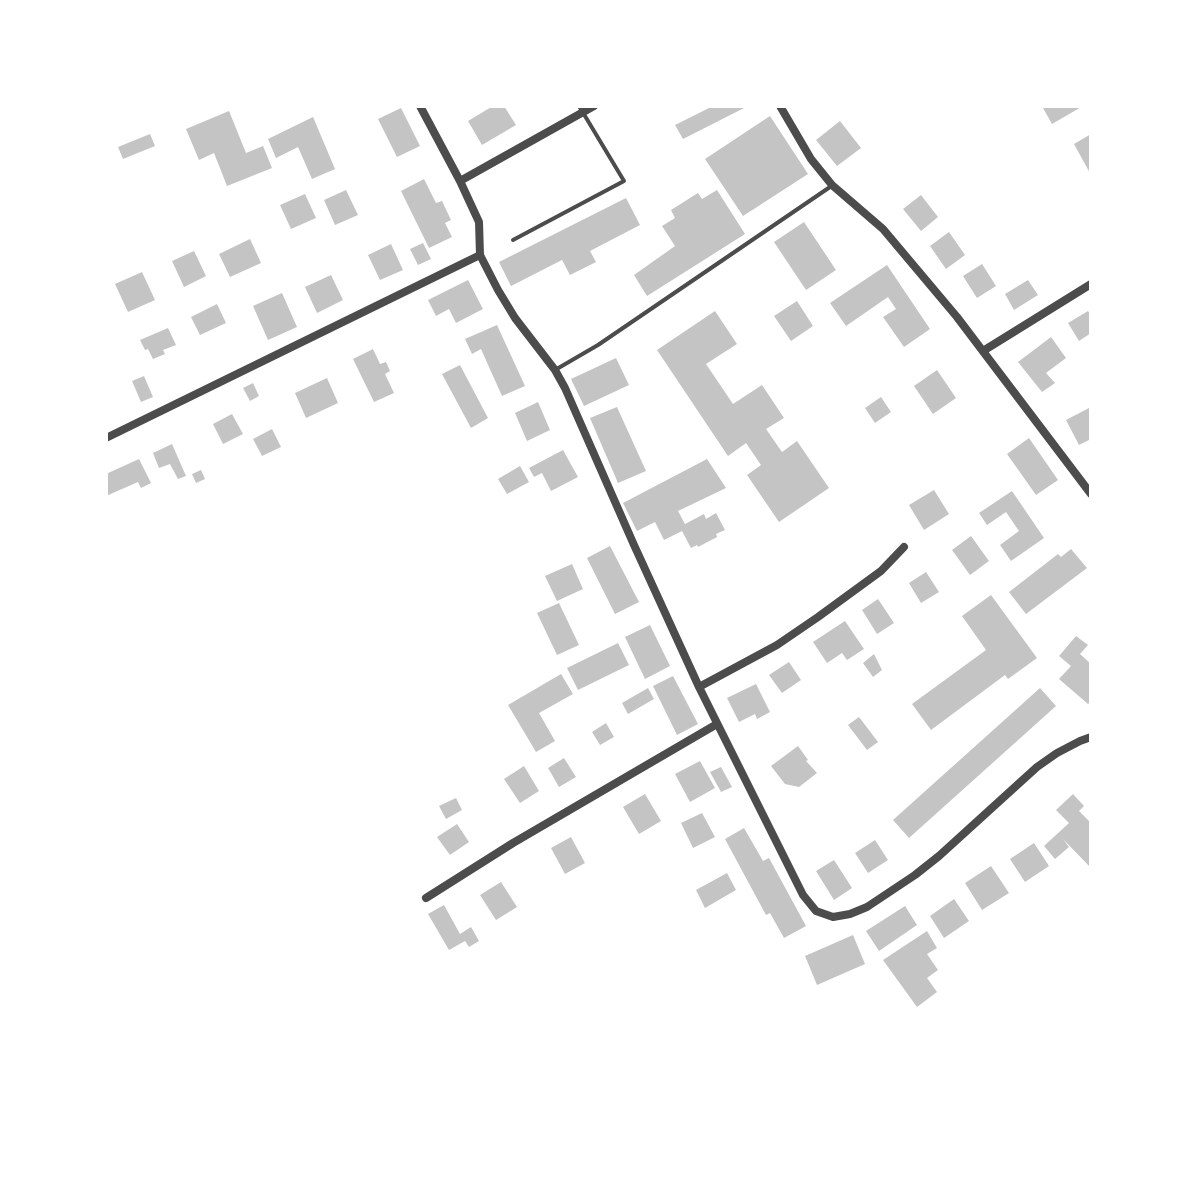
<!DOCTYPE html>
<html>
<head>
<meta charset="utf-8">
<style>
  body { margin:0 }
  #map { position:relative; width:1197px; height:1191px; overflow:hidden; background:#fff; font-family:Lato,sans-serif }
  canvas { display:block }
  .frame { position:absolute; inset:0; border:108px solid #fff; pointer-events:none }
</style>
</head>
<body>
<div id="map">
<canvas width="1197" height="1191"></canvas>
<div class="frame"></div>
</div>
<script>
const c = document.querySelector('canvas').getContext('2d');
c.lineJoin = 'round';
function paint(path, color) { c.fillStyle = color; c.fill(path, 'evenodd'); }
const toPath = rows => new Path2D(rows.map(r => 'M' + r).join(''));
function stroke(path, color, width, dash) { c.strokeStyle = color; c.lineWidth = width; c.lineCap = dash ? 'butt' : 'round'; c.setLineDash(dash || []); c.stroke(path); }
const building = toPath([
  [493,106,504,106,516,125,482,145,468,121],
  [713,106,748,106,683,139,675,125],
  [1046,106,1083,106,1052,124,1043,108],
  [401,108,420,146,397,157,378,119],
  [229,111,246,153,263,146,272,168,227,186,214,153,199,160,186,129],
  [770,116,808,174,743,216,705,159],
  [313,117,335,169,312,179,298,147,276,158,268,139],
  [840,121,861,148,837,166,816,140],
  [150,134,155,146,123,159,118,147],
  [1091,134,1091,175,1074,144],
  [424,179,436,203,442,201,451,220,445,223,452,237,429,248,401,191],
  [346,190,358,215,335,225,324,200],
  [717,190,745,234,647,296,634,275,675,246,662,226,675,218,671,210,698,193,702,199],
  [305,194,316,218,291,229,280,205],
  [921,195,938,217,921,231,903,209],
  [626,198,640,225,590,251,596,262,570,275,562,260,511,286,499,262],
  [804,222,836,270,806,290,774,242],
  [949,232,965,255,946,269,930,246],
  [250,239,261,263,230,277,219,254],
  [423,243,431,259,418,265,410,249],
  [391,244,403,270,380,280,368,255],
  [194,251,206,276,184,287,172,261],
  [982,264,996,286,977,298,963,276],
  [887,265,930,329,904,347,883,317,896,309,888,297,846,326,830,303],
  [142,272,155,300,128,312,115,284],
  [331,275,343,300,317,313,305,287],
  [468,280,483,309,456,323,449,309,436,316,428,300],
  [1028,280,1038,295,1014,310,1005,294],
  [282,293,297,327,268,340,253,306],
  [797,301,813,326,791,341,774,316],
  [217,304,226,323,200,335,191,317],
  [715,311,737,344,706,364,733,404,762,385,784,418,766,429,782,452,797,441,829,488,779,522,747,475,761,465,746,443,728,456,657,350],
  [1088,311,1091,316,1091,333,1079,341,1068,323],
  [497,325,525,386,502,396,481,349,472,354,465,339],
  [168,328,176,345,163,350,165,354,153,359,148,349,145,350,140,340],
  [1051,337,1066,358,1046,373,1055,383,1042,392,1018,362],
  [373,349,380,364,386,362,390,371,385,374,394,393,374,402,353,359],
  [616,358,629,385,584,406,571,379],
  [460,365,488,418,471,428,442,374],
  [937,370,956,398,933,414,914,386],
  [144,376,153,397,141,402,132,381],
  [327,378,338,403,306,418,295,393],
  [253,383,259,396,250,401,243,388],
  [881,397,891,412,875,423,865,408],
  [538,402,550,430,527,441,515,413],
  [617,407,646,471,618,483,590,418],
  [1089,408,1091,412,1091,439,1079,445,1066,420],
  [232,414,243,434,223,444,213,424],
  [272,429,281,447,262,456,253,439],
  [1029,438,1058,480,1036,495,1007,454],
  [172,444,186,476,178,479,170,464,159,468,153,453],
  [563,450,578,477,551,491,542,473,534,477,529,468],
  [139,459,151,483,141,488,138,482,106,496,106,474],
  [707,459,726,488,678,511,685,524,704,514,706,519,716,513,725,530,716,534,717,537,698,547,697,545,691,548,682,531,664,540,655,522,637,531,623,503],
  [520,466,529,482,507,494,498,479],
  [201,470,205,479,196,483,192,474],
  [934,490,949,514,924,530,909,505],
  [1012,491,1044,538,1011,561,1000,545,1019,531,1006,512,987,525,979,513],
  [971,536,989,561,970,575,952,550],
  [610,546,639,602,615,614,587,558],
  [1071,549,1087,568,1026,614,1009,592,1058,554,1061,557],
  [572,564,583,589,557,601,545,576],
  [926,572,939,592,921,603,909,583],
  [991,595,1037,658,1008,679,1005,675,931,730,912,704,986,650,962,616],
  [878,599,894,623,877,634,862,610],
  [559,603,579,645,557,655,537,613],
  [845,621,864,649,847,660,842,653,827,663,813,642],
  [650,625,670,666,645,679,625,637],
  [1076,636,1088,645,1080,654,1091,664,1091,701,1088,704,1059,679,1071,666,1059,656],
  [618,643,629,665,578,690,567,668],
  [874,654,882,670,873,677,863,663],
  [789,662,801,680,782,693,769,675],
  [561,674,573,694,539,713,555,741,536,752,508,705],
  [673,676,698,724,677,735,653,686],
  [756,684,770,712,757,719,755,714,739,722,727,698],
  [648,688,654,699,628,714,622,703],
  [1040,688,1056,706,909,838,893,820],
  [859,717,878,742,867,750,848,725],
  [606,723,614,737,600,745,592,732],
  [798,746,808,760,806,761,817,773,799,787,785,784,771,766],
  [564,758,576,777,559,787,548,768],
  [700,761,715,788,690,802,675,774],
  [524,766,539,791,520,803,504,779],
  [721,767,732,787,721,792,710,772],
  [645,794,661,821,639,834,623,807],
  [1073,794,1084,806,1079,811,1091,823,1091,868,1063,839,1069,847,1055,859,1044,846,1069,823,1056,810],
  [456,798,462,810,446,819,439,806],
  [702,813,715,837,693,848,681,823],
  [457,824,469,842,450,855,437,837],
  [744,828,763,861,769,858,806,926,784,938,770,913,766,915,725,839],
  [571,837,585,863,565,874,551,848],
  [875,840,888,860,868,873,855,853],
  [1034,843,1049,866,1025,882,1010,859],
  [834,860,852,888,834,900,816,871],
  [991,866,1009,893,982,910,965,883],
  [727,873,736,890,705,908,696,890],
  [501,882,517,907,496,920,480,895],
  [954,899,969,921,944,938,930,916],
  [444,905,460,934,471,927,479,941,469,947,465,941,449,950,428,914],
  [905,906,917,925,879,951,866,931],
  [927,931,937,948,927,954,938,970,927,978,937,992,917,1007,883,960],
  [853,935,865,964,817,985,805,956]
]);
const service = toPath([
  [513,240,624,181,579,106],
  [555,370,598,345,830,187]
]);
const minor = toPath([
  [420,106,460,181,479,222,480,255,498,290,515,318,555,370,565,388,634,545,699,687,803,895,816,911,833,917,850,914,867,907,915,875,939,856,1037,767,1057,753,1080,741,1091,737],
  [780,106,811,159,832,185,883,229,957,317,1091,494],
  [460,181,594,106],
  [983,351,1091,284],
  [106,438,480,255],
  [699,687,777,645,818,617,881,571,904,547],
  [426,898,513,843,717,724]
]);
paint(building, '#c4c4c4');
stroke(service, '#4c4c4c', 4);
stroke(minor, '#4c4c4c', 8);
</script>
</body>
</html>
